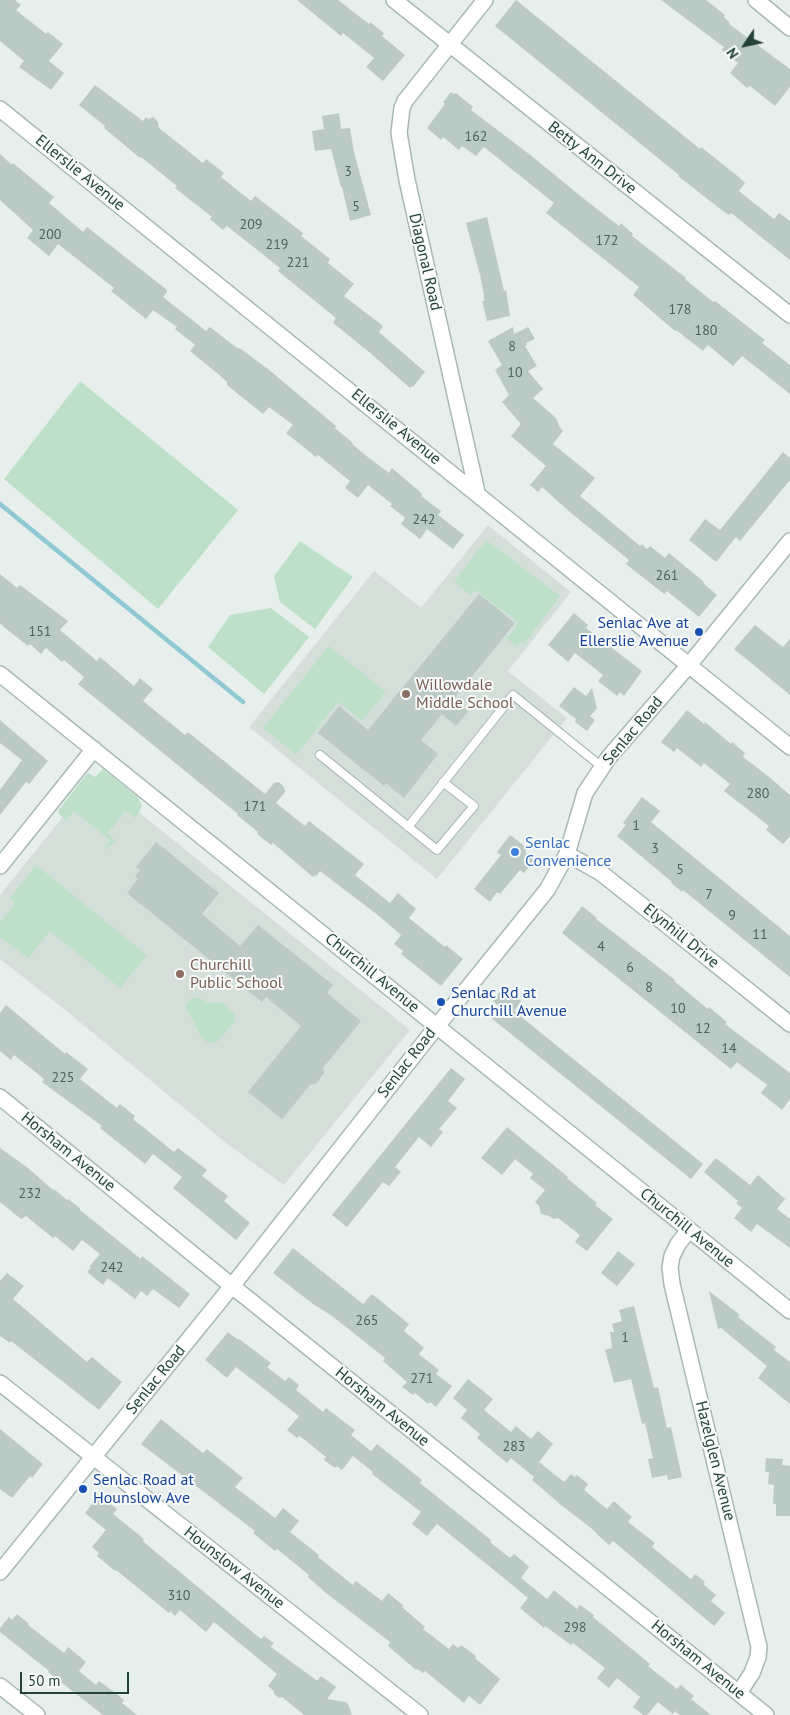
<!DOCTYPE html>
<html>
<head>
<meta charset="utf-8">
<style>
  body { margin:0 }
  #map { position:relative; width:790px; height:1715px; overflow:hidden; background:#e6efeb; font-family:"PT Sans",sans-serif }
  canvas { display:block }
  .north { position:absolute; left:720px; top:20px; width:50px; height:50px; -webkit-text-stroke:4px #f7fbf9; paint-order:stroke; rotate:236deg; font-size:14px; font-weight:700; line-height:20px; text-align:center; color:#24423a }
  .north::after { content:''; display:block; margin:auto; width:18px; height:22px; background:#24423a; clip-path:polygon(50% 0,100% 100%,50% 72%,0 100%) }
  .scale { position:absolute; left:20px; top:1672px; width:109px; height:22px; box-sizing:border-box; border:2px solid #24423a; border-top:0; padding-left:6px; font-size:15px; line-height:18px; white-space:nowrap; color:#24423a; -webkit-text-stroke:4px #f7fbf9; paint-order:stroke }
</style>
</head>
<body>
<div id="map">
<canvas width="790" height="1715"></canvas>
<div class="north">N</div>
<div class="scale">50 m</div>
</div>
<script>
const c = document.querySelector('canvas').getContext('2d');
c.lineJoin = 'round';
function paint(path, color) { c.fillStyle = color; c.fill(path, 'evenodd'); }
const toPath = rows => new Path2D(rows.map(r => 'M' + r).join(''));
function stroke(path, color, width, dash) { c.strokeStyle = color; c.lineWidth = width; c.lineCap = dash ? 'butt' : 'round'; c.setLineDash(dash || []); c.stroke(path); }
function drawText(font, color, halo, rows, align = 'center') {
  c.font = font + ' "PT Sans",sans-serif'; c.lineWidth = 4; c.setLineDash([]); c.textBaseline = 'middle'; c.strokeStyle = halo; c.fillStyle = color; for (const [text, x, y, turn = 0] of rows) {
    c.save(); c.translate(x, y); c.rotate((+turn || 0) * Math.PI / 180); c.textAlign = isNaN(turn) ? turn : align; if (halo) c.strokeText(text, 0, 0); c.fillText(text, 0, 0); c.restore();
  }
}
const built = toPath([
  [488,525,571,592,508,671,567,718,437,879,249,727,374,571,421,608],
  [95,777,410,1030,284,1185,231,1147,69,1013,0,959,0,895]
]);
const green = toPath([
  [80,381,238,510,158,609,4,479],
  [486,540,560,596,524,644,521,641,517,647,506,638,515,629,518,622,475,590,471,595,454,582],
  [300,541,353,577,315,629,280,602,274,576],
  [271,608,309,637,264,694,208,647,230,615],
  [329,646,386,692,362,721,338,702,296,755,263,728],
  [103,769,138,797,142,806,135,818,125,811,108,833,116,842,103,850,110,840,74,811,66,820,60,815,58,811,86,775,88,773,95,777],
  [36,865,147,955,120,988,50,931,28,958,0,937,0,923,15,903,10,898],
  [193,998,199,998,209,1003,224,1003,235,1015,235,1021,216,1043,208,1043,200,1036,194,1021,186,1008,186,1004]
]);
const stream = toPath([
  [0,504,243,702]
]);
const building = toPath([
  [0,0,15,0,21,5,16,10,46,34,48,32,63,44,49,61,64,73,51,90,19,67,24,61,0,41],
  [297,0,338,0,369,24,370,22,384,33,382,36,405,55,383,81,366,67,374,58,343,33,341,36],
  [516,0,700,149,701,147,740,178,745,183,739,191,774,219,779,213,790,221,790,260,731,213,729,215,723,211,678,176,679,175,495,26],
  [661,0,706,0,725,15,724,17,730,23,729,24,790,69,790,87,775,106,750,86,747,88,730,73,738,63,722,50,724,47],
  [95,85,143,121,146,117,148,119,153,117,158,122,159,128,203,163,206,159,224,173,221,177,251,201,255,196,303,233,301,236,330,259,328,263,354,284,344,296,383,326,379,332,425,372,413,387,412,386,410,388,369,352,333,323,336,318,278,271,280,268,227,226,223,230,210,219,212,217,175,188,177,186,141,157,140,158,104,128,105,126,79,105],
  [451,92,454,94,456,93,473,107,471,110,529,154,588,202,619,226,621,223,633,234,632,236,686,278,685,279,713,302,715,301,765,340,762,343,790,365,790,394,742,356,733,366,708,345,703,351,676,330,675,331,633,295,639,287,546,213,554,203,484,147,476,156,462,146,459,150,443,137,441,140,427,128,445,104,443,102],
  [339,113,341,129,350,128,354,152,371,215,350,221,342,187,341,187,331,149,315,151,312,131,324,129,322,116],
  [0,154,12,165,13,163,54,197,49,203,83,232,87,227,167,290,167,292,163,297,206,331,210,327,237,348,241,349,268,369,336,426,335,428,353,443,352,444,369,458,389,473,392,468,419,491,422,494,421,496,441,511,438,515,464,535,453,549,427,529,420,539,401,524,405,518,390,506,392,504,368,485,358,498,345,488,350,481,318,455,316,457,286,433,293,425,269,407,263,414,243,398,227,385,227,382,217,373,190,351,195,345,175,329,177,327,153,310,146,319,111,291,114,288,58,244,49,256,27,238,33,230,0,200],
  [487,217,504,291,506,290,510,316,487,321,482,301,484,301,484,295,480,275,466,223],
  [513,327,514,334,528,327,535,339,526,343,527,345,525,346,537,366,528,371,543,389,533,398,556,418,560,428,563,431,553,444,595,478,580,496,640,546,642,544,647,549,650,546,665,558,669,553,704,582,703,583,717,595,699,617,667,591,664,594,626,564,629,560,571,513,542,487,538,492,530,485,546,466,511,436,521,424,502,402,509,395,495,370,502,365,488,341],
  [783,452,790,458,790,480,740,541,736,537,716,562,689,540,705,519,720,530],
  [0,574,17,588,20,585,68,621,60,630,97,661,100,657,134,686,140,678,153,689,143,701,185,735,188,732,265,794,274,783,279,782,284,787,285,792,276,803,305,826,309,821,364,864,355,875,390,903,398,893,416,909,409,918,445,947,446,945,463,959,441,986,401,954,403,951,394,944,401,935,379,916,320,871,316,876,315,875,313,877,273,843,271,845,257,834,258,832,237,815,238,814,78,684,84,677,64,660,62,662,46,648,41,654,30,644,28,646,5,628,0,623],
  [479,594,515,623,453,700,468,712,456,726,442,714,421,740,438,754,404,798,386,783,384,786,318,733,339,706,368,730],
  [574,613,588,625,586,628,642,671,624,696,620,692,617,696,598,681,603,675,575,653,568,662,548,645],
  [755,625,783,647,790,639,790,695,734,649],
  [574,687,586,696,592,688,597,708,590,716,595,720,587,731,575,722,576,719,559,706],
  [687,710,704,724,705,722,731,744,732,742,745,753,743,757,768,776,790,795,790,836,783,844,766,830,769,826,724,791,730,784,704,763,701,767,677,748,674,752,661,742],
  [0,720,48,761,29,784,26,782,0,815,0,790,22,760,0,743],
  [642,797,660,811,651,822,790,936,790,977,683,890,682,892,671,883,672,882,617,836,626,825,623,823],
  [510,835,527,848,525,852,535,860,524,873,520,870,500,894,497,892,490,902,474,889,501,855,497,852],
  [156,842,219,893,202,914,240,946,258,925,333,985,327,993,361,1021,323,1068,324,1073,316,1084,311,1084,282,1119,248,1092,301,1026,266,997,262,1002,127,893,138,879,135,877,140,870,136,867],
  [582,906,597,918,596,919,675,980,674,981,708,1009,709,1007,727,1022,725,1024,790,1073,790,1099,782,1110,761,1093,767,1085,737,1062,731,1069,562,933],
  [504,987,521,1001,514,1011,703,1164,691,1179,490,1017,499,1006,493,1001],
  [6,1005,65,1054,66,1052,88,1069,80,1079,117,1108,120,1104,135,1116,133,1119,174,1152,178,1148,207,1170,202,1176,228,1196,224,1201,250,1223,236,1240,173,1188,182,1177,153,1154,145,1164,100,1128,102,1126,42,1082,44,1079,14,1055,11,1060,0,1051,0,1013],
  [451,1068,465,1079,448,1101,457,1108,439,1129,443,1132,431,1147,419,1137,395,1167,401,1172,389,1186,383,1182,347,1227,332,1215],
  [507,1127,568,1177,567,1178,597,1203,595,1205,613,1219,587,1251,575,1242,580,1235,558,1218,553,1219,549,1216,541,1214,539,1206,535,1202,545,1190,530,1178,533,1174,515,1159,502,1175,481,1158],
  [0,1148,28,1168,53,1190,54,1189,67,1200,68,1199,80,1208,80,1210,141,1259,142,1256,190,1294,179,1308,153,1289,147,1296,141,1291,135,1299,108,1278,103,1285,87,1272,91,1268,89,1267,100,1254,82,1240,73,1251,55,1236,53,1238,26,1216,21,1219,0,1202],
  [716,1158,750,1185,758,1175,785,1199,777,1209,790,1219,790,1248,757,1224,751,1232,734,1218,742,1208,736,1203,738,1201,704,1172],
  [293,1248,363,1304,372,1294,409,1324,404,1331,422,1346,424,1348,419,1354,439,1370,436,1374,452,1386,436,1407,430,1402,428,1404,415,1393,413,1395,402,1387,407,1382,383,1361,385,1358,332,1316,313,1304,273,1273],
  [618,1251,635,1264,617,1286,601,1273],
  [7,1273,24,1286,13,1299,87,1362,92,1357,122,1382,99,1410,11,1341,10,1343,0,1336,0,1281],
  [709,1291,740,1315,738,1317,776,1347,774,1350,790,1362,790,1404,758,1378,767,1366,721,1328,718,1329],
  [634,1306,654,1388,658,1387,667,1428,671,1427,682,1477,668,1480,667,1475,652,1478,648,1459,653,1458,645,1423,642,1424,631,1379,614,1383,605,1350,612,1348,610,1332,614,1332,612,1324,622,1321,619,1310],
  [228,1332,238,1340,239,1339,271,1363,267,1367,285,1381,289,1377,299,1385,296,1390,323,1412,326,1408,355,1430,351,1435,371,1451,377,1444,422,1480,420,1483,491,1540,490,1542,510,1558,514,1554,525,1563,529,1567,521,1578,547,1599,554,1590,577,1609,580,1605,594,1615,593,1617,650,1664,648,1666,677,1689,681,1685,694,1696,691,1699,711,1715,680,1715,675,1711,673,1714,658,1702,647,1715,643,1715,633,1707,640,1697,617,1678,609,1688,597,1678,605,1668,573,1643,571,1645,545,1626,544,1628,520,1608,528,1598,489,1566,437,1524,427,1536,412,1524,421,1512,372,1474,373,1472,353,1456,342,1470,337,1466,335,1468,324,1460,326,1457,305,1440,299,1436,297,1438,287,1430,299,1416,236,1367,227,1378,205,1360],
  [468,1379,493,1399,484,1410,511,1432,516,1426,531,1439,538,1431,553,1444,539,1462,564,1482,571,1474,575,1477,577,1475,588,1484,584,1490,607,1509,613,1502,615,1502,632,1517,628,1522,655,1543,652,1547,691,1579,695,1574,705,1582,703,1584,716,1595,711,1601,725,1613,714,1626,613,1541,609,1545,601,1538,591,1528,561,1505,532,1480,534,1477,511,1458,507,1463,477,1438,480,1434,461,1418,467,1410,453,1398],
  [161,1419,203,1453,207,1449,243,1478,235,1487,275,1518,283,1508,299,1521,290,1532,319,1555,318,1557,353,1585,356,1581,382,1601,388,1593,404,1606,402,1607,425,1627,423,1629,449,1649,453,1644,458,1648,461,1645,476,1656,475,1658,500,1679,480,1705,469,1696,464,1703,425,1671,423,1673,417,1669,416,1670,388,1646,390,1642,326,1593,308,1577,309,1575,277,1549,275,1551,253,1533,255,1531,141,1444],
  [0,1429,43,1464,32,1478,30,1476,12,1498,0,1489],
  [766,1458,783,1459,782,1465,790,1466,790,1516,776,1516,776,1504,773,1504,774,1485,768,1484,769,1472,765,1472],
  [99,1495,117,1509,113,1514,144,1539,143,1541,152,1549,261,1639,264,1636,274,1643,271,1647,316,1680,318,1680,321,1676,336,1687,327,1699,345,1702,348,1704,352,1715,304,1715,282,1697,279,1698,274,1694,274,1691,268,1686,277,1674,214,1622,206,1632,180,1610,175,1616,170,1611,169,1613,116,1570,115,1571,97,1556,99,1553,92,1547,106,1530,85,1513],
  [17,1614,29,1624,28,1625,64,1653,68,1647,86,1662,79,1671,96,1685,99,1681,118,1695,124,1700,122,1703,137,1715,103,1715,48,1672,49,1671,0,1632,0,1628,9,1617,12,1620]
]);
const service = toPath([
  [320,755,437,850,474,806,443,782],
  [408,827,513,695,602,767]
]);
const minor = toPath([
  [394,0,790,315],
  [756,0,790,28],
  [0,109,790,747],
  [477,492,407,180,399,133,402,108,405,101,485,0],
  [0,674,790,1311],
  [567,854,601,873,668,926,790,1024],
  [0,866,94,749],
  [0,1097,232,1286,766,1715],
  [689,1230,678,1244,672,1256,670,1267,672,1284,759,1647,758,1657,752,1673,739,1693],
  [0,1383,420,1715],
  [0,1686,37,1715]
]);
const tertiary = toPath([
  [0,1572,232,1286,437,1026,547,890,567,854,585,793,609,757,689,665,790,541]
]);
const markers = [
  [699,632,5,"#1a4fb4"],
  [406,694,5,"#8d6e63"],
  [515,852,5,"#3f7fe0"],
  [180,974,5,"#8d6e63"],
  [441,1002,5,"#1a4fb4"],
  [83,1489,5,"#1a4fb4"]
];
const numberNames = [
  ["162",476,137],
  ["3",348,172],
  ["5",356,207],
  ["209",251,225],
  ["200",50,235],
  ["172",607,241],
  ["219",277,245],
  ["221",298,263],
  ["178",680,310],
  ["180",706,331],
  ["8",512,347],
  ["10",515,373],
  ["242",424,520],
  ["261",667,576],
  ["151",40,632],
  ["280",758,794],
  ["171",255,807],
  ["1",636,826],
  ["3",655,849],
  ["5",680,870],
  ["7",709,895],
  ["9",732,916],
  ["11",760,935],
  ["4",601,947],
  ["6",630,968],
  ["8",649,988],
  ["10",678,1009],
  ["12",703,1029],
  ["14",729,1049],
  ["225",63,1078],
  ["232",30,1194],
  ["242",112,1268],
  ["265",367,1321],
  ["1",625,1338],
  ["271",422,1379],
  ["283",514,1447],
  ["310",179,1596],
  ["298",575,1628]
];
const streetNames = [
  ["Betty Ann Drive",592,158,38],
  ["Ellerslie Avenue",80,173,39],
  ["Diagonal Road",425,262,77],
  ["Ellerslie Avenue",396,427,39],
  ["Senlac Road",633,731,-50],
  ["Elynhill Drive",681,936,39],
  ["Churchill Avenue",372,973,39],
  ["Senlac Road",407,1063,-52],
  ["Horsham Avenue",68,1152,39],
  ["Churchill Avenue",687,1228,39],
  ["Senlac Road",156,1380,-51],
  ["Horsham Avenue",382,1407,39],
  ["Hazelglen Avenue",715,1461,76],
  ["Hounslow Avenue",234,1568,38],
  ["Horsham Avenue",698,1660,39]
];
const transitNames = [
  ["Senlac Ave at",689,623,"right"],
  ["Ellerslie Avenue",689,641,"right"],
  ["Senlac Rd at",451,993],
  ["Churchill Avenue",451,1011],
  ["Senlac Road at",93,1480],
  ["Hounslow Ave",93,1498]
];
const educationNames = [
  ["Willowdale",416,685],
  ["Middle School",416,703],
  ["Churchill",190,965],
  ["Public School",190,983]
];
const shopNames = [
  ["Senlac",525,843],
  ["Convenience",525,861]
];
paint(built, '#d4dfda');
paint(green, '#bfe0c8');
stroke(stream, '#8ec9d4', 4.5);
paint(building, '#bbcac4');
stroke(service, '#a8b8b2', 10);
stroke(minor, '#a8b8b2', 18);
stroke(tertiary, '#a8b8b2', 18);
stroke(service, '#fff', 8);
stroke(minor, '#fff', 15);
stroke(tertiary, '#fff', 15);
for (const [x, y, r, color] of markers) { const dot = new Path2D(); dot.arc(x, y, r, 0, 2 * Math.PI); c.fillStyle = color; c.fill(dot); stroke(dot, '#f7fbf9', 2); }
drawText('14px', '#4a645c', null, numberNames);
drawText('16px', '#24423a', '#f7fbf9', streetNames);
drawText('16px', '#164399', '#f7fbf9', transitNames, 'left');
drawText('16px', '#785e54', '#f7fbf9', educationNames, 'left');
drawText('16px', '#366cbe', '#f7fbf9', shopNames, 'left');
</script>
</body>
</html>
